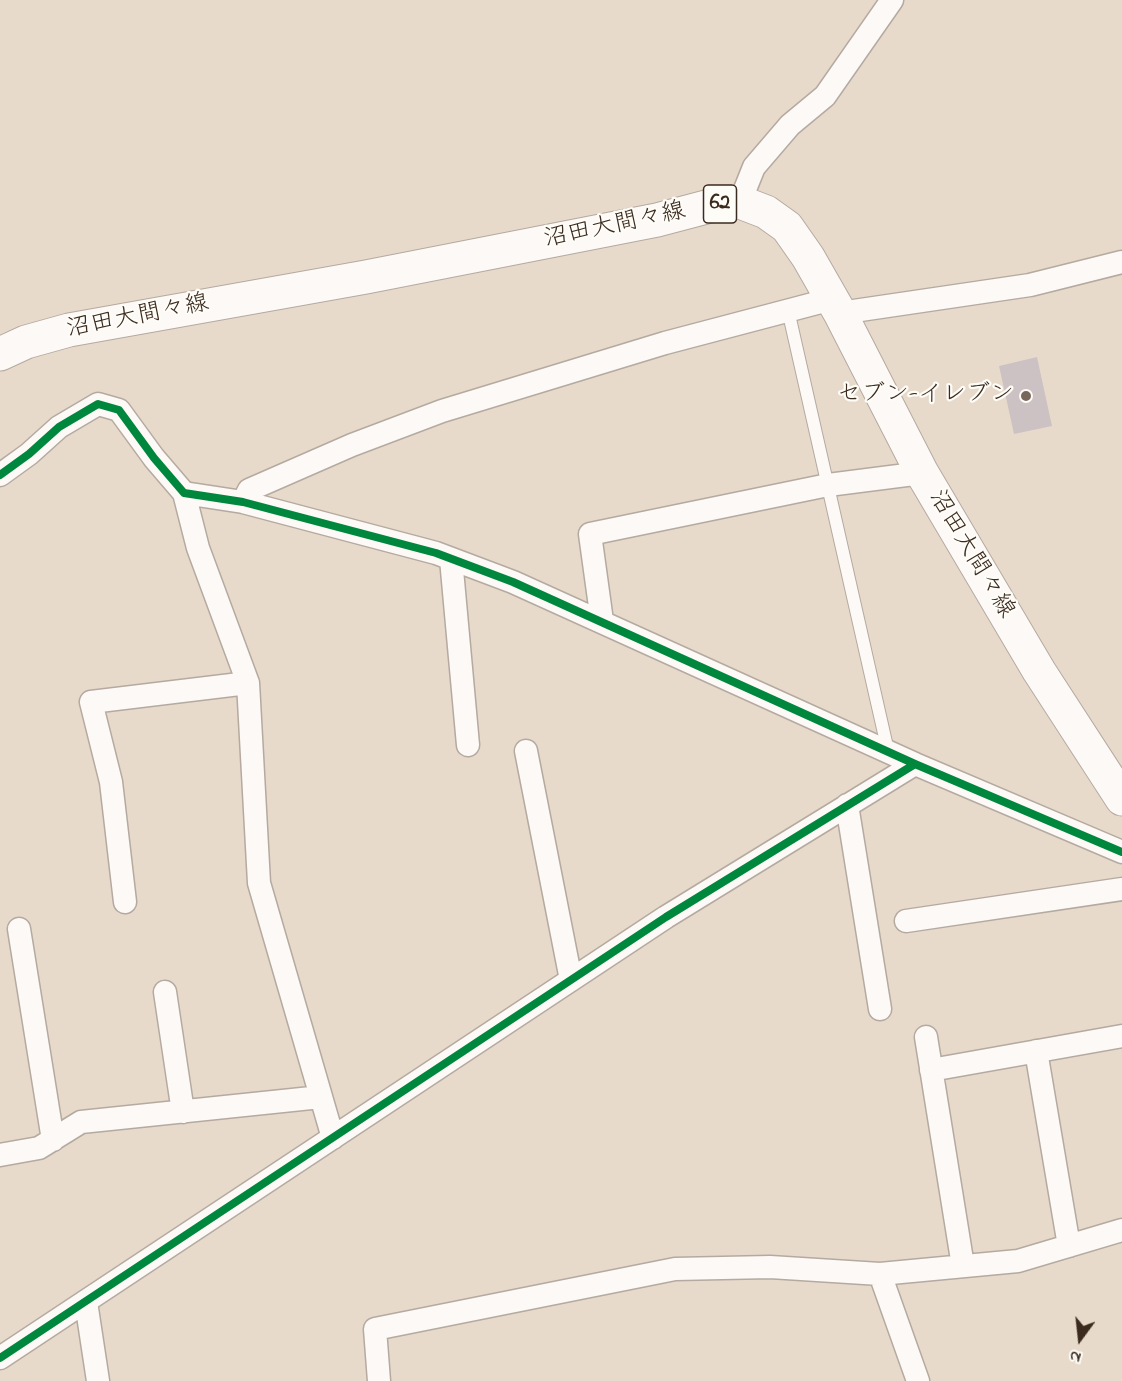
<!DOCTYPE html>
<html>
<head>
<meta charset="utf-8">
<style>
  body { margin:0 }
  #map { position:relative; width:1122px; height:1381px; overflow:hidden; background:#e8dacb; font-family:"Indie Flower",sans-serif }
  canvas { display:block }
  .north { position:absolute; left:1050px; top:1309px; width:60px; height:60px; -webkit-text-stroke:4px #fdfcf7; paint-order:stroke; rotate:195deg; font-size:16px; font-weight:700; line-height:24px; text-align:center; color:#3b2a1e }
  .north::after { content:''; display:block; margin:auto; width:21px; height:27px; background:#3b2a1e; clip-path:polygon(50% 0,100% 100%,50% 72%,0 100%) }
</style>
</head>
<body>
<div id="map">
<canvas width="1122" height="1381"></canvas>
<div class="north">N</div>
</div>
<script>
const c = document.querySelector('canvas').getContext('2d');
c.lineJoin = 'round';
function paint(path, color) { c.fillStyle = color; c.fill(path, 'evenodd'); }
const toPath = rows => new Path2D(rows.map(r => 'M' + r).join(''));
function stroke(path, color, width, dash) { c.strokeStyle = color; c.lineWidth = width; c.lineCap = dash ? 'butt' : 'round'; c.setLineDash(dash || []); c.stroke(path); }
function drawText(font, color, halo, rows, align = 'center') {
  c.font = font + ' "Indie Flower","Klee One",sans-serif'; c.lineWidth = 4.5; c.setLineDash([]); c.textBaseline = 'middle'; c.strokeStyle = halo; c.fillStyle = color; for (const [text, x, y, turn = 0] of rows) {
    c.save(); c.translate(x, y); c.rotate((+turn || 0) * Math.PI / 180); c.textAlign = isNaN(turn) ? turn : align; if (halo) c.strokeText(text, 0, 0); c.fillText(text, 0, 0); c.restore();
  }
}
const building = toPath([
  [1037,357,1052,426,1014,434,999,366]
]);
const service = toPath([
  [788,310,888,751]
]);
const minor = toPath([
  [740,202,754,167,790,125,825,96,892,0],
  [840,313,1030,285,1122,262],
  [0,475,29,454,59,427,98,404,119,410,154,458,184,493,243,502,436,553,513,582,915,764],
  [184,493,198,548,248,683,259,883,333,1138],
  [243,502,249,490,352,445,442,411,665,343,832,299],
  [451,559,468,745],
  [602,621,590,534,828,485,922,473],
  [526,751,571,980],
  [847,805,880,1009],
  [125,902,111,782,91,702,248,683],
  [906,921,1122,889],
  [19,929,53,1140],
  [165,992,183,1112],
  [926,1037,963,1266],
  [1036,1051,1069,1246],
  [931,1070,1122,1036],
  [0,1155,39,1148,81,1122,321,1097],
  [880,1274,918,1381],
  [86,1302,98,1381],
  [0,1358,666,917,915,764,1122,852],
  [379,1381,375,1329,675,1269,770,1267,880,1274,1018,1261,1122,1230]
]);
const primary = toPath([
  [0,354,26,342,69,330,366,277,657,220,710,206,740,202,766,212,787,227,808,257,840,313,922,473,1039,671,1122,799]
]);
const cycleway = toPath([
  [0,475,29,454,59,427,98,404,119,410,154,458,184,493,243,502,436,553,513,582,915,764],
  [0,1358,666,917,915,764,1122,852]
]);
const markers = [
  [1026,396,6,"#78685b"]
];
const shields = [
  [720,204,33]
];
const shieldNames = [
  ["62",720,204]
];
const streetNames = [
  ["沼田大間々線",615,227,-12],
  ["沼田大間々線",138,318,-11],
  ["沼田大間々線",970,555,59]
];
const poiNames = [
  ["セブン-イレブン",1014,396]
];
paint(building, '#cdc2c3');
stroke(service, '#b4aaa0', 14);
stroke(minor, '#b4aaa0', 25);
stroke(primary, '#b4aaa0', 35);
stroke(service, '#fcf9f7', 12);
stroke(minor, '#fcf9f7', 22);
stroke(primary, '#fcf9f7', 33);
stroke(cycleway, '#00873e', 8);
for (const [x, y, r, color] of markers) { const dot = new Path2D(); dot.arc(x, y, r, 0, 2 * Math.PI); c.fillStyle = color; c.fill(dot); stroke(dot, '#fdfcf7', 2); }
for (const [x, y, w] of shields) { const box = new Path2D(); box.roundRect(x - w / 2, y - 19, w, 38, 4.5); c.fillStyle = '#fdfcf7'; c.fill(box); stroke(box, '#3b2a1e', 1.5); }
drawText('bold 22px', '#3b2a1e', null, shieldNames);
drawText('24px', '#3b2a1e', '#fdfcf7', streetNames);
drawText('24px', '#3b2a1e', '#fdfcf7', poiNames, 'right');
</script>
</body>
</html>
